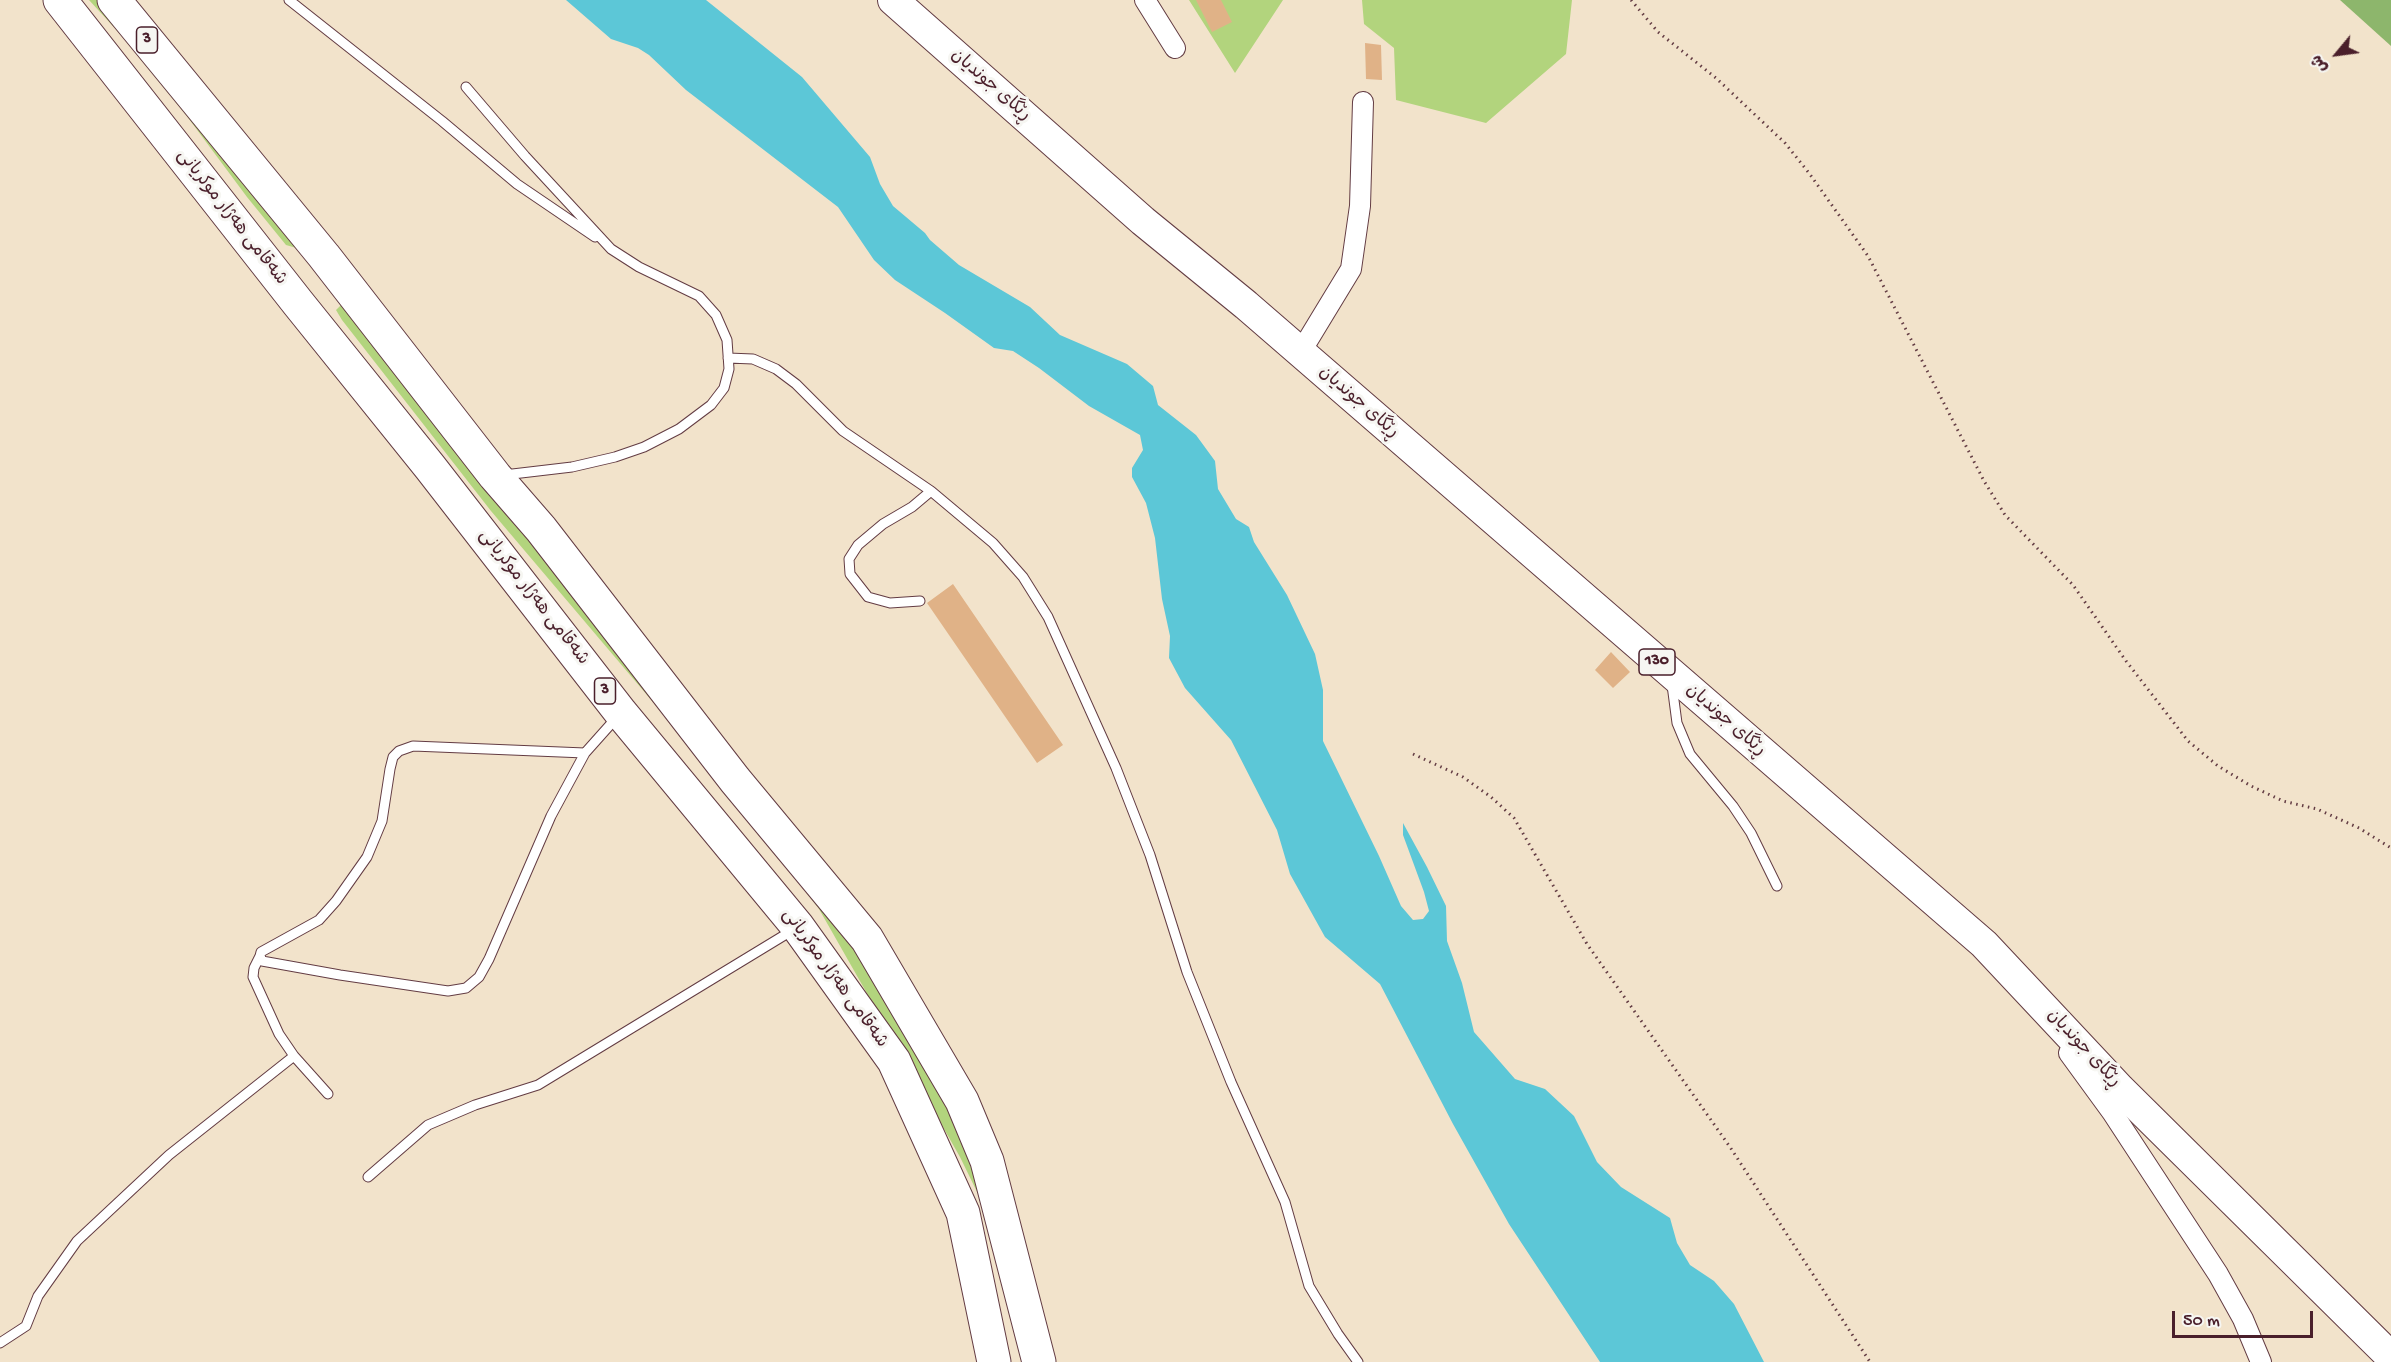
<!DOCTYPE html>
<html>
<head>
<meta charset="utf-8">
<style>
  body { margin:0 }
  #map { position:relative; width:2391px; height:1362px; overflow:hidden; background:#f2e3cb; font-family:"Gochi Hand","Playpen Sans Arabic",sans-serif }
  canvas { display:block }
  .north { position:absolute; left:2307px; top:24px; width:60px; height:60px; -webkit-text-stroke:4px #f6f6f2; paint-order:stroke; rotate:241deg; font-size:16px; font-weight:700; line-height:24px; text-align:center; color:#4a1f2b }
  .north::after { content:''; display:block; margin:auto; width:21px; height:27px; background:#4a1f2b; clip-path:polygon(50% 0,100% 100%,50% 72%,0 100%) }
  .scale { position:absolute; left:2172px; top:1311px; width:141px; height:27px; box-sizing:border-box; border:3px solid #4a1f2b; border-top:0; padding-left:8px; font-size:18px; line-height:21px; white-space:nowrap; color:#4a1f2b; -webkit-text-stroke:4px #f6f6f2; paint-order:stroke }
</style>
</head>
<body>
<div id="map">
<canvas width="2391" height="1362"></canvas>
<div class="north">ش</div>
<div class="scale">50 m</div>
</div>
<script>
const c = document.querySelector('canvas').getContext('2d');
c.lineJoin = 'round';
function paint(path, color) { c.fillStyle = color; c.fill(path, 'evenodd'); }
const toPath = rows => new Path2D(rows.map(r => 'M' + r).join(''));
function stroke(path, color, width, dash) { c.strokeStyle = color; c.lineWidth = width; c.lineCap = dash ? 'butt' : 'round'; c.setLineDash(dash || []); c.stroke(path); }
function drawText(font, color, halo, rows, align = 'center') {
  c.font = font + ' "Gochi Hand","Playpen Sans Arabic",sans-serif'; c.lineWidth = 6; c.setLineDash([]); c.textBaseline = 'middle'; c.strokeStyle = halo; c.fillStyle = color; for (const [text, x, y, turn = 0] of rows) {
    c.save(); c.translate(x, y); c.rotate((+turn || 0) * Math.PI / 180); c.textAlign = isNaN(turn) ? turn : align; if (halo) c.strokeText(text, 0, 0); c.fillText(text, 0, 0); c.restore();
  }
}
const green = toPath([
  [89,0,109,0,300,249,286,245,247,197,186,115,121,35],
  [1189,0,1283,0,1235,73],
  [1362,0,1572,0,1566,54,1486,123,1396,100,1394,48,1364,24],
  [341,305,353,307,833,897,977,1149,980,1198,960,1157,819,909,725,787,491,511,342,320,336,310]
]);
const forest = toPath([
  [2340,0,2391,0,2391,46]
]);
const water = toPath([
  [566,0,706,0,802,77,870,157,880,184,893,206,925,233,930,240,959,265,1030,307,1060,335,1127,364,1153,386,1158,405,1196,435,1215,461,1218,489,1236,519,1249,527,1254,542,1287,595,1315,654,1323,690,1323,741,1379,856,1401,906,1413,920,1423,919,1429,911,1424,892,1403,835,1403,823,1427,867,1446,906,1447,941,1462,983,1474,1032,1515,1079,1545,1089,1574,1116,1597,1162,1621,1187,1670,1218,1677,1243,1690,1265,1714,1281,1734,1304,1764,1362,1600,1362,1509,1224,1453,1124,1380,984,1325,937,1290,874,1277,830,1231,740,1185,688,1169,658,1170,636,1162,599,1155,538,1146,503,1132,477,1132,468,1143,450,1140,435,1089,406,1039,368,1013,351,994,348,945,313,895,280,874,260,838,207,686,90,649,55,638,48,611,39]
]);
const building = toPath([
  [1196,0,1221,0,1232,22,1212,32],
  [1365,43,1381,45,1382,80,1366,79],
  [953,584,1063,745,1037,763,927,603],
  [1611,652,1630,672,1613,688,1595,670]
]);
const path = toPath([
  [1631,0,1658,32,1716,78,1785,143,1809,173,1868,256,1984,481,2005,515,2073,585,2126,661,2188,741,2218,766,2251,786,2283,801,2317,809,2359,828,2391,848],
  [1413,754,1463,777,1491,797,1514,818,1587,944,1730,1147,1870,1362]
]);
const lane = toPath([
  [289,0,442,121,517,184,595,237],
  [466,87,525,156,611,249,639,267,699,296,716,315,727,340,729,369,724,388,711,405,679,429,644,447,615,457,572,467,504,475],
  [728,358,753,359,776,369,796,384,843,431,931,491,993,543,1023,577,1048,617,1116,768,1150,855,1187,972,1231,1082,1285,1202,1309,1286,1338,1334,1358,1362],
  [920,601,890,603,868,597,850,574,849,559,858,545,883,524,912,507,931,491],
  [1672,685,1677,723,1690,754,1733,806,1751,833,1777,886],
  [585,753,413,746,399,751,393,757,390,769,382,821,367,857,336,901,319,920,261,952,260,956,262,961,340,975,448,991,466,988,479,977,489,959,551,816,585,753,618,716],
  [260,956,254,968,253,977,279,1034,294,1056,328,1094],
  [368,1177,428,1125,475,1105,538,1085,793,930],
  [0,1343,26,1326,38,1296,77,1241,169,1155,294,1056]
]);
const street = toPath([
  [1145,0,1175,48],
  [1300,353,1351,269,1360,206,1363,102],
  [2069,1053,2112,1112,2218,1274,2243,1319,2261,1362]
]);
const primary = toPath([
  [893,0,1143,221,1246,305,1984,944,2120,1089,2391,1357]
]);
const highway = toPath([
  [60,0,298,303,430,467,621,713,798,927,894,1061,963,1213,994,1362],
  [114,0,324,256,495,476,541,529,735,780,867,939,962,1101,987,1161,1039,1362]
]);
const shields = [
  [147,40,21],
  [1657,662,36],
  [605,691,21]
];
const shieldNames = [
  ["3",147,40],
  ["130",1657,662],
  ["3",605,691]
];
const streetNames = [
  ["ڕێگای جوندیان",990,86,41],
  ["شەقامی ھەژار موکریانی",231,218,52],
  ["ڕێگای جوندیان",1358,403,41],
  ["شەقامی ھەژار موکریانی",533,598,52],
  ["ڕێگای جوندیان",1725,721,41],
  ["شەقامی ھەژار موکریانی",834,979,54],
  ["ڕێگای جوندیان",2083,1049,47]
];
paint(green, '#b2d47d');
paint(forest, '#8db66c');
paint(water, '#5cc7d7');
paint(building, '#e0b287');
stroke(lane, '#633c43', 11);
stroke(street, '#633c43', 22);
stroke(primary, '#633c43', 32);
stroke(highway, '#633c43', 35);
stroke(path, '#633c43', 3, [1.5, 4.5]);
stroke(lane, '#fff', 9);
stroke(street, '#fff', 20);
stroke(primary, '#fff', 30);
stroke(highway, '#fff', 33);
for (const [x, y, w] of shields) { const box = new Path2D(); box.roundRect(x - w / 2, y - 13, w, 26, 4.5); c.fillStyle = '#f6f6f2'; c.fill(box); stroke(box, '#4a1f2b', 1.5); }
drawText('bold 16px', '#4a1f2b', null, shieldNames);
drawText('18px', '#4a1f2b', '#f6f6f2', streetNames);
</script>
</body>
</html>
